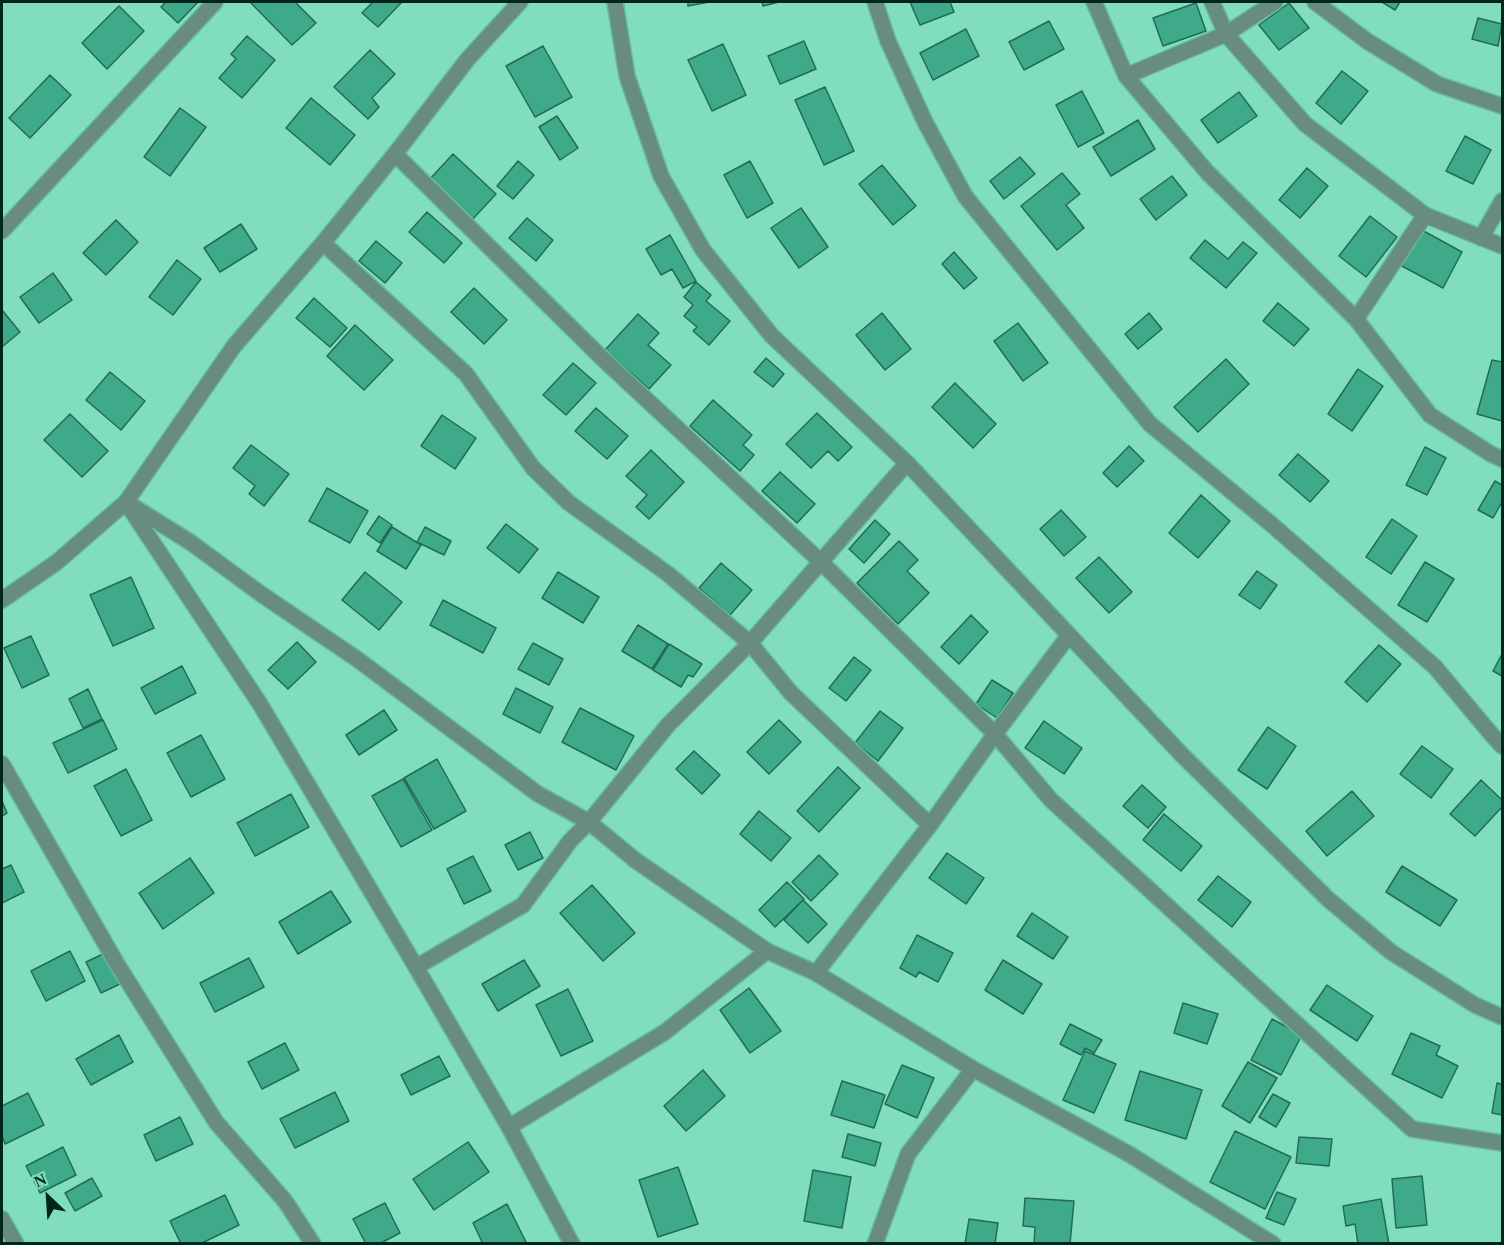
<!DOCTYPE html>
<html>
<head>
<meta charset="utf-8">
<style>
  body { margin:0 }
  #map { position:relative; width:1504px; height:1245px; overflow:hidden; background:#81debd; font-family:"Times New Roman",serif }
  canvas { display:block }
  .frame { position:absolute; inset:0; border:3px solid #00271b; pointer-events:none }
  .north { position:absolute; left:18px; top:1167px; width:60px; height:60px; -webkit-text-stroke:4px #81debd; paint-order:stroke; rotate:335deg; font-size:16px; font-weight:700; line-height:24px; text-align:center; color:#00271b }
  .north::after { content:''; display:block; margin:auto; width:21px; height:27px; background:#00271b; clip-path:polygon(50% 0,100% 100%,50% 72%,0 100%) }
</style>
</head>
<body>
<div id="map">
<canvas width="1504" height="1245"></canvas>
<div class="frame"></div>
<div class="north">N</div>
</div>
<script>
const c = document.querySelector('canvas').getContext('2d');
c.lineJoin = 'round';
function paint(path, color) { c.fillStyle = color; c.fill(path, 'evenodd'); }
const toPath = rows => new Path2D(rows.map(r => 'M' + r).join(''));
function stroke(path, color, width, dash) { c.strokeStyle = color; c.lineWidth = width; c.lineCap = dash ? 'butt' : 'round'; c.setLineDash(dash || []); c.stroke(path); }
const building = toPath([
  [166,2,198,2,178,23,161,7,166,2],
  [250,2,295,2,316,23,292,45,250,2],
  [373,2,402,2,378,27,362,13,373,2],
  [688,2,709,2,688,6,688,2],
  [762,2,779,2,763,6,762,2],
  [910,2,950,2,954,12,920,25,910,2],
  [1382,2,1400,2,1395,10,1382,2],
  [1196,3,1206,31,1163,46,1153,18,1196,3],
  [1289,3,1309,28,1279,50,1259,25,1289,3],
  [119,6,144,31,107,69,82,43,119,6],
  [1478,18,1502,24,1498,46,1472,39,1478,18],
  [1049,21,1064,49,1024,70,1009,42,1049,21],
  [966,29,979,56,933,80,920,53,966,29],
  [247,36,275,60,242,98,219,78,236,59,231,54,247,36],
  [804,41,816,69,780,84,768,56,804,41],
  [723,44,746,95,712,111,688,60,723,44],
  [543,46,572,97,535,117,506,66,543,46],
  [370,50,395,74,372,98,379,107,368,119,334,87,370,50],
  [1342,71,1368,91,1341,124,1316,103,1342,71],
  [50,75,71,95,30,138,9,118,50,75],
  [825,87,854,151,824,165,795,100,825,87],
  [1082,91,1104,133,1078,147,1056,105,1082,91],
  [1239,92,1257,116,1218,143,1201,120,1239,92],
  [311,98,355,135,330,165,286,128,311,98],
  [180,108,206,127,170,176,144,157,180,108],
  [557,116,578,148,560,160,539,127,557,116],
  [1138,120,1155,149,1111,176,1093,147,1138,120],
  [1465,136,1491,150,1473,184,1446,171,1465,136],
  [453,154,496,194,471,221,428,181,453,154],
  [1020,157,1035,174,1004,199,990,181,1020,157],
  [518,161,534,175,513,199,497,186,518,161],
  [750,161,773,203,747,218,724,175,750,161],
  [882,165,916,206,893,225,859,184,882,165],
  [1307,168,1328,186,1300,218,1279,200,1307,168],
  [1062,173,1080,194,1066,205,1084,228,1057,250,1021,206,1062,173],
  [1172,176,1187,195,1156,220,1140,199,1172,176],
  [801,208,828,247,799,268,771,228,801,208],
  [427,212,462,243,444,263,409,232,427,212],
  [1370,216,1397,237,1366,277,1339,256,1370,216],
  [527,218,553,240,536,261,509,238,527,218],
  [116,220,138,242,106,275,83,253,116,220],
  [241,224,257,249,220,272,204,248,241,224],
  [1420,229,1462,252,1443,288,1400,265,1420,229],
  [670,235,696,281,683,288,672,269,661,275,646,249,670,235],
  [1205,240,1228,259,1243,242,1257,253,1226,288,1190,258,1205,240],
  [376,241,402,263,385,283,359,261,376,241],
  [954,252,977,278,964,289,942,264,954,252],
  [177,260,201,279,173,315,149,297,177,260],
  [53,273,72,300,39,323,20,297,53,273],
  [696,282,711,295,706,301,730,321,709,345,693,331,697,327,684,316,693,305,684,297,696,282],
  [474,288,507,320,484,344,451,312,474,288],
  [314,298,347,328,330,347,296,318,314,298],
  [1278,303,1309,329,1294,346,1263,321,1278,303],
  [2,310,20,332,2,347,2,310],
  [882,313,911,349,885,370,856,335,882,313],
  [1149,313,1162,329,1138,349,1125,334,1149,313],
  [638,314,659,333,648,345,671,365,649,389,605,350,638,314],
  [1018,323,1048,363,1023,381,994,341,1018,323],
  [355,325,393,360,364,390,327,356,355,325],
  [766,358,784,374,773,387,754,372,766,358],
  [1226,359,1249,384,1198,432,1174,407,1226,359],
  [1492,360,1502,362,1502,421,1477,414,1492,360],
  [573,363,596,383,566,415,543,395,573,363],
  [1358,369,1383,386,1352,431,1328,414,1358,369],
  [110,372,145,401,121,430,86,400,110,372],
  [955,383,996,424,973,448,932,407,955,383],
  [713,400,752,435,743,445,754,455,740,471,690,426,713,400],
  [596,408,628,436,607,459,575,431,596,408],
  [817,413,852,447,838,461,828,451,811,468,786,444,817,413],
  [70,414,108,451,82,477,44,440,70,414],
  [442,415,476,438,455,469,421,446,442,415],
  [251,445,289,474,264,506,249,494,255,486,233,468,251,445],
  [1129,446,1144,461,1117,487,1103,473,1129,446],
  [1425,447,1446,458,1427,495,1406,485,1425,447],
  [651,450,684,482,649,519,636,507,647,495,626,476,651,450],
  [1298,454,1329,481,1310,502,1279,475,1298,454],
  [780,472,815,504,797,523,762,491,780,472],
  [1495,481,1502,485,1502,502,1493,518,1478,510,1495,481],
  [327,488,368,511,350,543,309,521,327,488],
  [1201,495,1230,521,1198,558,1169,533,1201,495],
  [1061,510,1086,537,1064,556,1040,529,1061,510],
  [379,516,392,525,380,543,367,534,379,516],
  [1392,519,1417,536,1391,574,1366,557,1392,519],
  [875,520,890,534,864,563,849,549,875,520],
  [506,524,538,549,519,573,487,548,506,524],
  [392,527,421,545,406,569,377,551,392,527],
  [425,527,451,541,444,555,417,542,425,527],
  [899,541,918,560,907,571,929,593,898,624,857,583,899,541],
  [1099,557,1132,592,1109,613,1076,578,1099,557],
  [1425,562,1454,579,1427,622,1398,605,1425,562],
  [721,563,752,590,730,615,699,588,721,563],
  [1257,571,1277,585,1260,609,1239,595,1257,571],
  [365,572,402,602,379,630,342,600,365,572],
  [558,572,599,597,583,623,542,598,558,572],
  [131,577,154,628,113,646,90,595,131,577],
  [443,600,496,628,483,653,430,625,443,600],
  [971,615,988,632,959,664,941,647,971,615],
  [638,625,668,644,652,669,622,651,638,625],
  [31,636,49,675,22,688,4,648,31,636],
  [297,642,316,662,288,689,268,670,297,642],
  [533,643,563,659,549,685,518,669,533,643],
  [669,644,702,664,693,677,688,675,681,687,653,670,669,644],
  [1379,645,1401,664,1367,702,1345,682,1379,645],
  [1502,654,1502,676,1493,671,1502,654],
  [854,657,871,670,846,701,829,688,854,657],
  [182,666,196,693,155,714,141,688,182,666],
  [992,680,1013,693,997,718,976,704,992,680],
  [516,688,553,707,540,733,503,714,516,688],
  [88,689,102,719,83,728,69,699,88,689],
  [580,708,634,736,616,770,562,742,580,708],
  [384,710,397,730,359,755,346,735,384,710],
  [880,711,903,728,878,761,855,743,880,711],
  [103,720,117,749,68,773,53,743,103,720],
  [779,720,801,742,769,774,747,752,779,720],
  [1044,721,1082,748,1064,774,1025,748,1044,721],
  [1268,727,1296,746,1267,789,1238,770,1268,727],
  [201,735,225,779,191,797,167,753,201,735],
  [1422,746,1453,769,1431,798,1400,774,1422,746],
  [694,751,720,775,702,794,676,769,694,751],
  [437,759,466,811,434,829,404,778,437,759],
  [838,767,860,788,819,832,797,811,838,767],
  [126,769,152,820,121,836,94,786,126,769],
  [403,779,432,830,401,847,372,796,403,779],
  [1481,780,1502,800,1502,807,1475,836,1450,814,1481,780],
  [1142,785,1166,807,1148,828,1123,806,1142,785],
  [1352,791,1374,816,1327,856,1306,831,1352,791],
  [291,794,309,827,255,856,237,823,291,794],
  [2,801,7,813,2,816,2,801],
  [759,811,791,838,771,861,740,834,759,811],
  [1164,814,1202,846,1181,871,1143,840,1164,814],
  [530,832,543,858,518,870,505,845,530,832],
  [947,853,984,878,966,904,929,878,947,853],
  [819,855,838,874,811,901,792,882,819,855],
  [473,856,491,891,464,904,447,869,473,856],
  [190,858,214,893,163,929,139,893,190,858],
  [11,865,24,892,2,903,2,869,11,865],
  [1402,866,1457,900,1440,926,1386,892,1402,866],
  [1218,876,1251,902,1232,927,1198,900,1218,876],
  [787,882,804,899,775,927,759,910,787,882],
  [592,885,635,933,603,961,560,913,592,885],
  [331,891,351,922,298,954,279,922,331,891],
  [803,900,827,924,808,943,784,920,803,900],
  [1032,913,1068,937,1053,959,1017,936,1032,913],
  [917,935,953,953,938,982,919,972,916,977,900,968,917,935],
  [70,951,85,981,46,1001,31,971,70,951],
  [107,952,122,983,101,993,86,962,107,952],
  [249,958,264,987,215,1012,200,983,249,958],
  [524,960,540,986,498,1011,482,984,524,960],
  [1003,960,1042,984,1023,1014,985,990,1003,960],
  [1327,985,1373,1016,1357,1041,1310,1010,1327,985],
  [749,988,781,1031,750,1053,720,1010,749,988],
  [568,989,593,1041,561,1056,536,1005,568,989],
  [1183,1003,1218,1014,1207,1044,1174,1033,1183,1003],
  [1272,1019,1302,1035,1281,1075,1251,1060,1272,1019],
  [1070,1024,1102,1040,1094,1053,1085,1048,1081,1055,1060,1044,1070,1024],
  [1411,1033,1440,1046,1436,1055,1458,1066,1442,1098,1392,1074,1411,1033],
  [119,1035,133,1062,91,1085,76,1059,119,1035],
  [285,1043,299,1070,262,1089,248,1062,285,1043],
  [1085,1051,1116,1064,1094,1113,1063,1100,1085,1051],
  [439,1056,450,1076,411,1095,401,1075,439,1056],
  [1248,1062,1277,1078,1250,1123,1222,1106,1248,1062],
  [902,1065,934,1078,917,1118,885,1104,902,1065],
  [703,1070,725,1096,686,1131,664,1106,703,1070],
  [1140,1071,1202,1090,1186,1139,1125,1120,1140,1071],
  [842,1081,885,1095,874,1128,831,1115,842,1081],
  [1497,1083,1502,1084,1502,1115,1492,1113,1497,1083],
  [335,1092,349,1121,295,1148,280,1119,335,1092],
  [28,1093,44,1125,5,1144,2,1136,2,1106,28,1093],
  [1273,1094,1290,1103,1276,1127,1259,1117,1273,1094],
  [180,1117,193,1144,156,1161,144,1135,180,1117],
  [1235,1131,1291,1157,1265,1209,1210,1182,1235,1131],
  [848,1134,881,1143,875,1166,842,1157,848,1134],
  [1299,1137,1332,1139,1329,1166,1296,1163,1299,1137],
  [468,1142,489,1172,434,1210,413,1179,468,1142],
  [63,1147,76,1175,40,1193,26,1166,63,1147],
  [678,1167,698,1224,658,1237,639,1180,678,1167],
  [813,1170,851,1177,842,1228,804,1221,813,1170],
  [1422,1176,1427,1225,1396,1228,1392,1179,1422,1176],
  [92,1178,102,1196,75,1211,65,1193,92,1178],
  [1277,1192,1296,1199,1284,1225,1266,1218,1277,1192],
  [225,1195,239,1225,200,1244,181,1244,170,1221,225,1195],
  [1025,1198,1074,1201,1070,1244,1034,1244,1035,1227,1023,1226,1025,1198],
  [1381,1199,1389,1244,1358,1244,1355,1224,1346,1226,1343,1206,1381,1199],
  [385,1203,400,1233,379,1244,366,1244,353,1219,385,1203],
  [507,1204,527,1244,483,1244,473,1223,507,1204],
  [969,1219,998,1223,995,1244,965,1244,969,1219]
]);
const minor = toPath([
  [615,2,627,76,661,176,703,250,772,336,907,463,1183,756,1328,899,1391,952,1475,1005,1502,1017],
  [875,2,888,41,925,122,965,196,1150,424,1271,524,1435,667,1492,735,1502,746],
  [1094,2,1126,76,1207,172,1356,319,1430,415,1491,454,1502,459],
  [1212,2,1226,34,1305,124,1425,215,1502,246],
  [1315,2,1367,41,1437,84,1502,106],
  [1126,76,1226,34,1275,2],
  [395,154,604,360,821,562,995,734,1051,800,1412,1129,1502,1143],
  [2,231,215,2],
  [1481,238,1502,201],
  [323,243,466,374,533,468,569,503,668,574,750,643,791,693,930,825],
  [1356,319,1425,215],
  [126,502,190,542,261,594,357,659,538,794,589,822,635,860,767,951,816,973,973,1069,1129,1154,1273,1244],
  [129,507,260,704,416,967,509,1127,572,1244],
  [2,600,57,562,126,502,234,346,323,243,395,154,467,60,520,2],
  [2,764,117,964,216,1122,285,1201,313,1244],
  [416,967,523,905,570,841,589,822,668,725,750,643,907,463],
  [816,973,930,825,995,734,1069,635],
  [509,1127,665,1032,767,951],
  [2,1219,16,1244],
  [875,1244,908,1154,973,1069]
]);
paint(building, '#3faa89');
stroke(building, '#226c55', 1.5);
stroke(minor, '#67b99d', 18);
stroke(minor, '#688c7e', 15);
</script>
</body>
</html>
